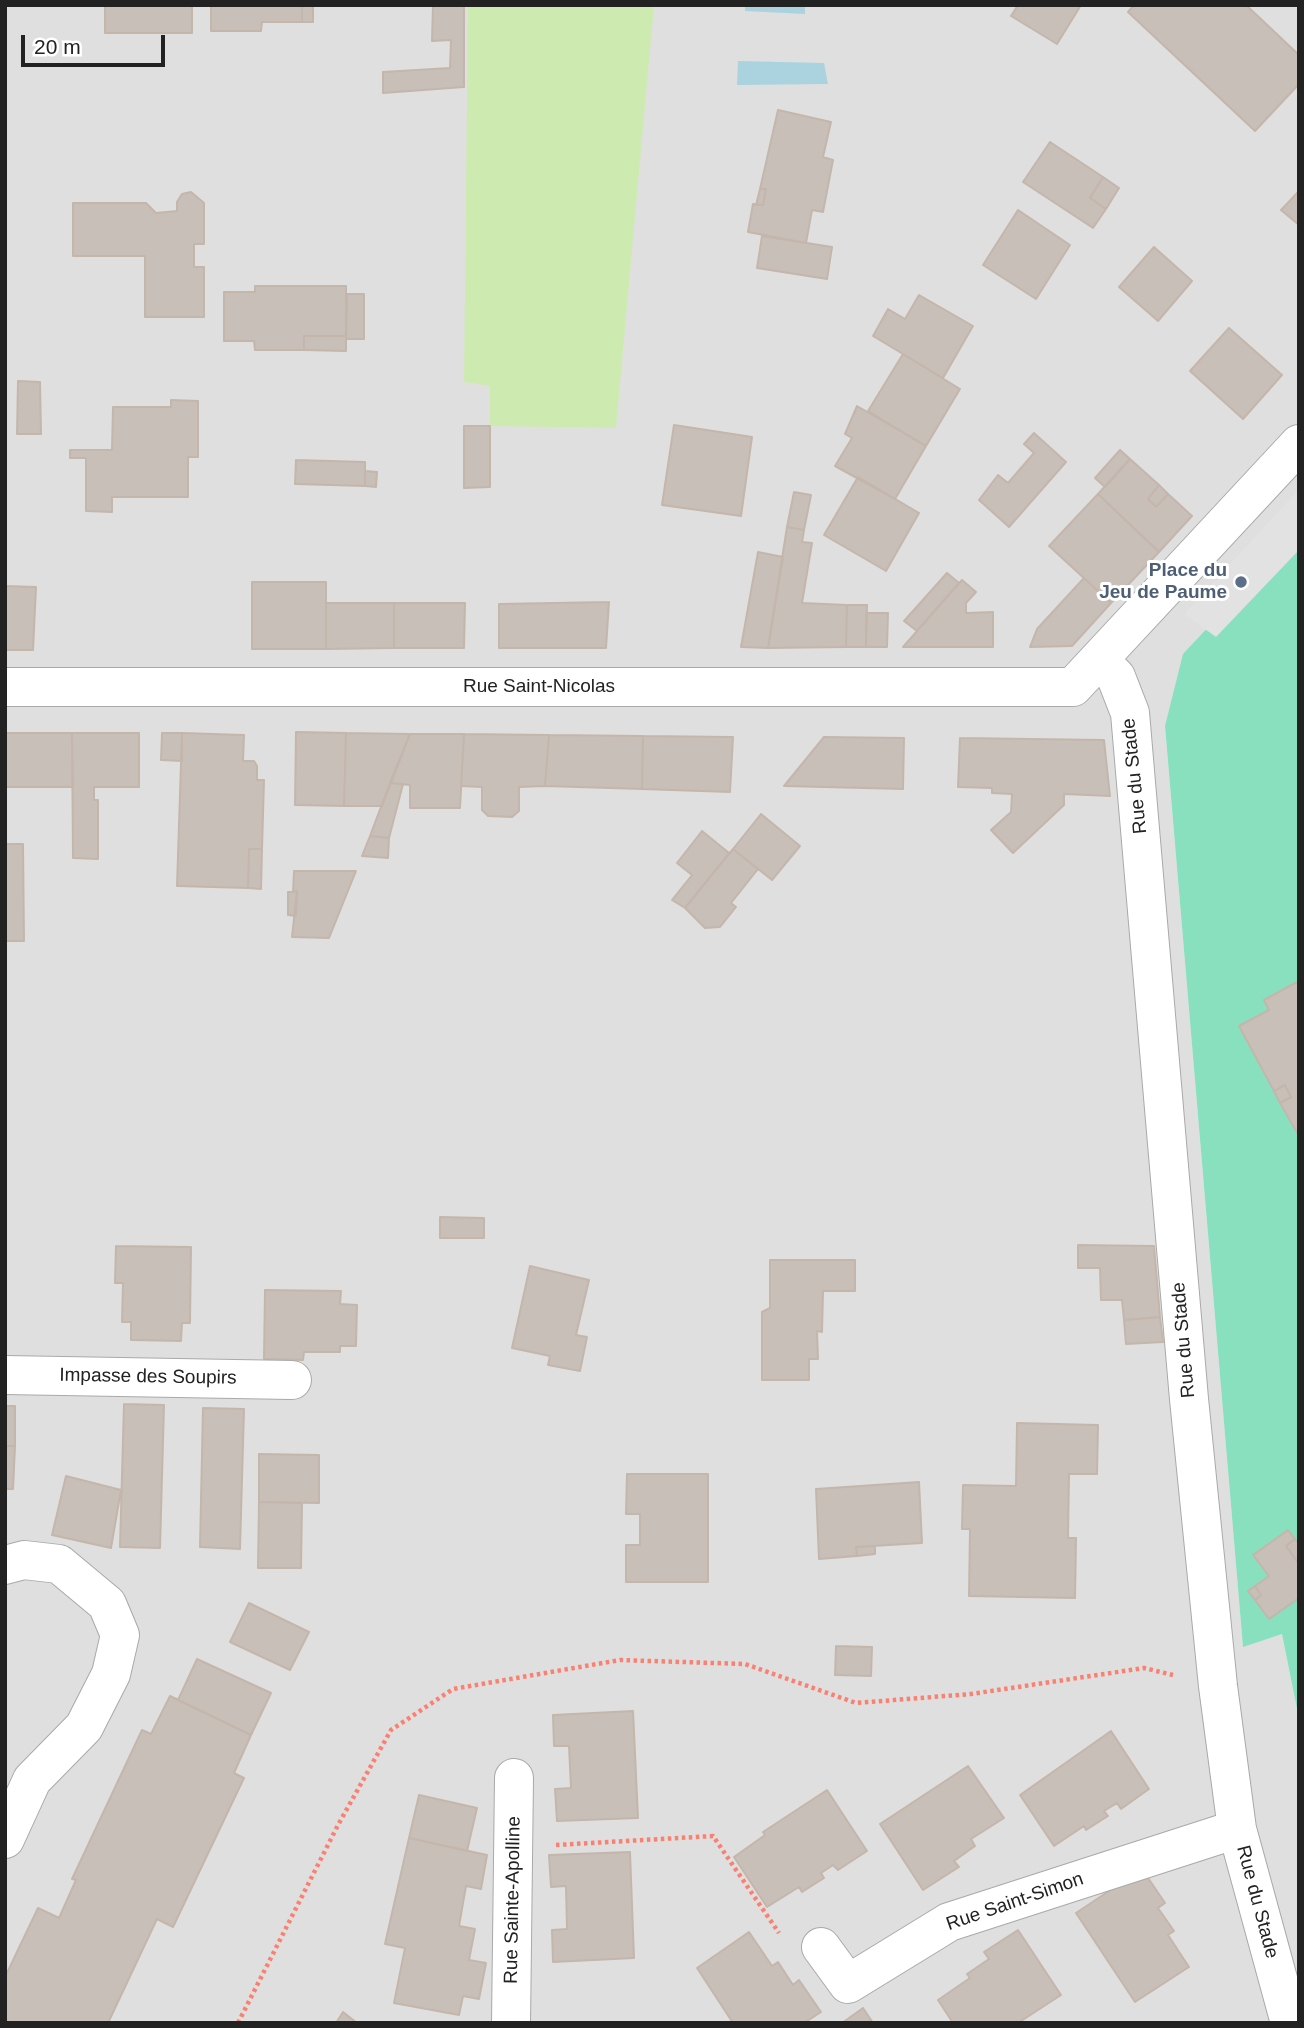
<!DOCTYPE html>
<html>
<head>
<meta charset="utf-8">
<style>
  body { margin:0 }
  #map { position:relative; width:1304px; height:2028px; overflow:hidden; background:#f2efe9; font-family:Arial,sans-serif }
  canvas { display:block }
  .frame { position:absolute; inset:0; border:7px solid #222; pointer-events:none }
  .scale { position:absolute; left:21px; top:35px; width:144px; height:32px; box-sizing:border-box; border:4px solid #222; border-top:0; padding-left:9px; font-size:21px; line-height:24px; white-space:nowrap; color:#222; -webkit-text-stroke:5px #fff; paint-order:stroke }
</style>
</head>
<body>
<div id="map">
<canvas width="1304" height="2028"></canvas>
<div class="frame"></div>
<div class="scale">20 m</div>
</div>
<script>
const c = document.querySelector('canvas').getContext('2d');
c.lineJoin = 'round';
function paint(path, color) { c.fillStyle = color; c.fill(path, 'evenodd'); }
const toPath = rows => new Path2D(rows.map(r => 'M' + r).join(''));
function stroke(path, color, width, dash) { c.strokeStyle = color; c.lineWidth = width; c.lineCap = dash ? 'butt' : 'round'; c.setLineDash(dash || []); c.stroke(path); }
function drawText(font, color, halo, rows, align = 'center') {
  c.font = font + ' Arial,sans-serif'; c.lineWidth = 6; c.setLineDash([]); c.textBaseline = 'middle'; c.strokeStyle = halo; c.fillStyle = color; for (const [text, x, y, turn = 0] of rows) {
    c.save(); c.translate(x, y); c.rotate((+turn || 0) * Math.PI / 180); c.textAlign = isNaN(turn) ? turn : align; if (halo) c.strokeText(text, 0, 0); c.fillText(text, 0, 0); c.restore();
  }
}
const residential = toPath([
  [5,5,1299,5,1299,530,1165,726,1243,1646,1282,1634,1299,1719,1299,2023,5,2023]
]);
const grass = toPath([
  [468,5,654,5,616,428,490,426,490,386,464,382]
]);
const pitch = toPath([
  [1299,530,1299,1719,1282,1634,1243,1647,1165,726,1183,654]
]);
const parking = toPath([
  [1299,489,1299,550,1216,637,1184,614]
]);
const water = toPath([
  [745,5,805,5,805,14,745,11],
  [738,61,824,63,828,84,737,85]
]);
const building = toPath([
  [105,5,192,5,192,33,105,33,105,5],
  [211,5,302,5,302,22,262,22,261,31,211,31,211,5],
  [302,5,313,5,313,22,302,22,302,5],
  [433,5,464,5,464,87,383,93,383,72,450,68,451,40,432,41,433,5],
  [1018,5,1081,5,1057,44,1011,16,1018,5],
  [1134,5,1246,5,1299,55,1299,84,1255,131,1128,12,1134,5],
  [778,110,831,122,823,157,833,160,823,212,812,210,806,243,748,232,753,204,763,205,766,189,760,189,778,110],
  [1050,142,1103,177,1090,198,1106,209,1093,228,1023,182,1050,142],
  [1103,177,1119,188,1106,209,1090,198,1103,177],
  [760,189,766,189,763,205,756,205,760,189],
  [1299,191,1299,225,1281,210,1299,191],
  [191,192,204,203,204,244,194,244,194,267,204,267,204,317,145,317,145,256,73,256,73,203,146,203,156,213,177,211,177,202,182,194,191,192],
  [1018,210,1070,245,1036,299,983,265,1018,210],
  [762,236,832,247,827,279,757,268,762,236],
  [1154,247,1192,281,1158,321,1119,287,1154,247],
  [255,286,346,286,346,336,304,336,304,350,255,350,254,341,224,341,224,292,255,292,255,286],
  [347,294,364,294,364,339,346,339,347,294],
  [919,295,973,326,943,378,873,336,888,309,905,319,919,295],
  [1229,328,1282,375,1243,419,1190,371,1229,328],
  [304,336,346,336,346,351,304,350,304,336],
  [903,354,960,389,926,446,868,411,903,354],
  [18,381,40,382,41,434,17,434,18,381],
  [171,400,198,401,198,457,188,457,188,497,112,497,112,512,86,511,86,458,70,458,70,450,112,450,113,407,171,407,171,400],
  [857,406,926,446,895,499,835,466,852,438,845,434,857,406],
  [674,425,752,437,741,516,662,505,674,425],
  [464,426,490,426,490,487,464,488,464,426],
  [1034,433,1066,462,1009,527,979,500,998,475,1008,483,1034,453,1024,444,1034,433],
  [1120,450,1130,459,1105,487,1095,478,1120,450],
  [1130,459,1159,485,1148,499,1156,507,1168,494,1192,516,1159,552,1098,494,1130,459],
  [296,460,365,462,365,486,295,484,296,460],
  [365,471,377,472,376,487,365,486,365,471],
  [858,477,919,513,886,571,824,535,858,477],
  [1159,485,1168,494,1156,507,1148,499,1159,485],
  [794,492,811,495,804,530,787,527,794,492],
  [1098,494,1159,552,1111,603,1049,546,1098,494],
  [787,527,804,530,802,542,812,543,802,603,847,605,846,647,768,648,787,527],
  [758,552,783,557,768,648,741,647,758,552],
  [947,573,959,583,917,631,904,621,947,573],
  [1084,578,1111,603,1072,646,1030,647,1037,629,1084,578],
  [962,580,976,592,966,603,966,613,993,612,993,647,903,647,962,580],
  [252,582,326,582,326,649,252,649,252,582],
  [5,586,36,587,33,650,5,650,5,586],
  [609,602,606,648,499,648,499,604,609,602],
  [326,603,394,603,394,648,326,649,326,603],
  [394,603,465,603,464,648,394,648,394,603],
  [847,605,867,605,866,647,846,647,847,605],
  [866,613,888,613,887,647,866,647,866,613],
  [296,732,346,733,344,806,295,805,296,732],
  [5,733,72,733,73,787,5,787,5,733],
  [72,733,139,733,139,787,94,787,94,800,98,800,98,859,73,858,72,733],
  [162,733,182,733,182,761,161,760,162,733],
  [182,733,244,735,243,761,254,761,257,766,257,780,264,780,262,849,249,849,248,888,177,886,182,733],
  [346,733,410,734,382,806,344,806,346,733],
  [410,734,464,734,460,808,410,808,410,785,390,783,410,734],
  [464,734,549,735,545,786,519,787,519,811,512,817,488,816,482,810,482,787,461,786,464,734],
  [549,735,643,736,642,789,545,786,549,735],
  [643,736,733,737,730,792,642,789,643,736],
  [824,737,904,738,903,789,784,786,824,737],
  [960,738,1104,740,1110,796,1064,794,1064,805,1013,853,991,830,1011,812,1012,794,992,793,992,788,958,787,960,738],
  [390,783,403,784,389,838,370,836,390,783],
  [761,814,800,846,772,880,733,849,761,814],
  [702,831,729,853,685,908,672,900,692,875,677,863,702,831],
  [370,836,389,838,388,858,362,856,370,836],
  [5,844,23,844,24,941,5,941,5,844],
  [249,849,262,849,261,889,248,888,249,849],
  [733,849,758,869,731,903,736,907,720,927,705,928,685,908,733,849],
  [294,871,356,871,329,938,292,937,297,891,293,892,294,871],
  [297,891,296,916,288,915,288,892,297,891],
  [1299,981,1299,1136,1280,1103,1291,1097,1285,1085,1274,1091,1239,1026,1269,1010,1264,1000,1299,981],
  [1285,1085,1291,1097,1280,1103,1274,1091,1285,1085],
  [440,1217,484,1218,484,1238,440,1238,440,1217],
  [1078,1245,1154,1246,1160,1317,1124,1320,1122,1300,1101,1300,1100,1268,1078,1268,1078,1245],
  [116,1246,191,1247,190,1323,182,1323,181,1341,131,1340,131,1322,122,1322,123,1283,115,1283,116,1246],
  [770,1260,855,1260,855,1291,823,1291,822,1332,817,1331,818,1359,809,1359,809,1380,762,1380,762,1312,770,1308,770,1260],
  [530,1266,589,1280,576,1335,587,1337,580,1371,548,1365,550,1356,512,1348,530,1266],
  [265,1290,341,1291,340,1304,357,1305,356,1346,340,1346,340,1352,304,1352,303,1360,264,1359,265,1290],
  [1160,1317,1163,1342,1126,1344,1124,1320,1160,1317],
  [124,1404,164,1405,160,1548,120,1547,124,1404],
  [5,1406,15,1406,15,1446,5,1446,5,1406],
  [203,1408,244,1409,240,1549,200,1547,203,1408],
  [1017,1423,1098,1425,1097,1474,1069,1474,1068,1538,1076,1538,1075,1598,969,1596,970,1529,962,1529,963,1485,1016,1486,1017,1423],
  [5,1446,15,1446,13,1489,5,1489,5,1446],
  [259,1454,319,1455,319,1503,259,1502,259,1454],
  [627,1474,708,1474,708,1582,626,1582,626,1545,640,1545,640,1514,626,1514,627,1474],
  [66,1476,121,1490,111,1548,52,1535,66,1476],
  [919,1482,922,1543,856,1547,857,1556,819,1559,816,1489,919,1482],
  [259,1502,302,1503,301,1568,258,1568,259,1502],
  [1288,1530,1295,1539,1286,1546,1299,1564,1299,1598,1269,1619,1255,1600,1261,1595,1255,1586,1269,1576,1253,1555,1288,1530],
  [1295,1539,1299,1544,1299,1564,1286,1546,1295,1539],
  [875,1546,875,1554,857,1556,856,1547,875,1546],
  [1255,1586,1261,1595,1255,1600,1248,1591,1255,1586],
  [249,1603,309,1632,290,1670,230,1642,249,1603],
  [836,1646,872,1647,871,1676,835,1675,836,1646],
  [197,1659,271,1693,251,1735,178,1700,197,1659],
  [170,1696,251,1735,234,1773,244,1778,173,1927,157,1919,108,2023,5,2023,5,1977,38,1908,59,1918,76,1880,72,1879,142,1730,151,1734,170,1696],
  [633,1711,638,1818,557,1821,555,1789,571,1788,569,1746,554,1746,553,1715,633,1711],
  [1111,1731,1149,1789,1121,1809,1117,1803,1104,1811,1108,1816,1086,1830,1084,1826,1054,1846,1020,1795,1111,1731],
  [968,1766,1004,1818,971,1839,975,1846,954,1861,959,1867,923,1890,880,1824,968,1766],
  [827,1790,867,1851,838,1870,833,1865,821,1873,824,1878,802,1892,799,1887,767,1907,734,1857,765,1835,763,1832,827,1790],
  [419,1795,477,1808,467,1851,409,1838,419,1795],
  [409,1838,487,1855,481,1889,466,1886,459,1926,475,1929,469,1960,486,1963,479,1999,463,1996,459,2015,394,2003,405,1948,385,1944,409,1838],
  [630,1852,634,1958,553,1962,552,1930,567,1929,566,1886,551,1887,549,1855,630,1852],
  [1142,1869,1165,1903,1158,1908,1174,1931,1168,1935,1189,1967,1135,2002,1076,1913,1142,1869],
  [1018,1930,1061,1995,1018,2023,953,2023,938,2000,970,1978,967,1974,989,1959,984,1952,1018,1930],
  [749,1932,772,1966,778,1962,793,1985,799,1980,821,2012,804,2023,733,2023,697,1968,749,1932],
  [863,2008,873,2023,842,2023,863,2008],
  [343,2012,357,2023,336,2023,343,2012]
]);
const path = toPath([
  [556,1845,713,1836,779,1933],
  [238,2023,338,1825,391,1730,453,1689,620,1660,745,1664,856,1703,971,1694,1144,1668,1173,1675]
]);
const street = toPath([
  [1099,660,1116,677,1130,713,1189,1399,1218,1686,1237,1829,1290,2023],
  [5,687,1073,687,1299,444],
  [5,1375,292,1380],
  [5,1565,24,1560,59,1564,107,1604,120,1635,111,1674,84,1727,32,1780,5,1839],
  [821,1947,848,1984,949,1922,1237,1829],
  [511,2023,514,1778]
]);
const markers = [
  [1241,582,7,"#5c6f8a"]
];
const serviceNames = [
  ["Place du",1227,571],
  ["Jeu de Paume",1227,593]
];
const streetNames = [
  ["Rue Saint-Nicolas",539,687],
  ["Rue du Stade",1135,776,-96],
  ["Rue du Stade",1184,1340,-95],
  ["Impasse des Soupirs",148,1377,1],
  ["Rue Sainte-Apolline",513,1900,-89],
  ["Rue Saint-Simon",1015,1902,-19],
  ["Rue du Stade",1257,1902,75]
];
paint(residential, '#e0dfdf');
paint(grass, '#cdebb0');
paint(pitch, '#88e0be');
paint(parking, '#e2e2e2');
paint(water, '#aad3df');
paint(building, '#c7bfb8');
stroke(building, '#c4b6ab', 2);
stroke(street, '#a9a9a9', 40);
stroke(path, '#fa8072', 4.5, [3.5, 3.5]);
stroke(street, '#fff', 38);
for (const [x, y, r, color] of markers) { const dot = new Path2D(); dot.arc(x, y, r, 0, 2 * Math.PI); c.fillStyle = color; c.fill(dot); stroke(dot, '#fff', 2.5); }
drawText('bold 19px', '#4e5e75', '#fff', serviceNames, 'right');
drawText('19px', '#222', '#fff', streetNames);
</script>
</body>
</html>
